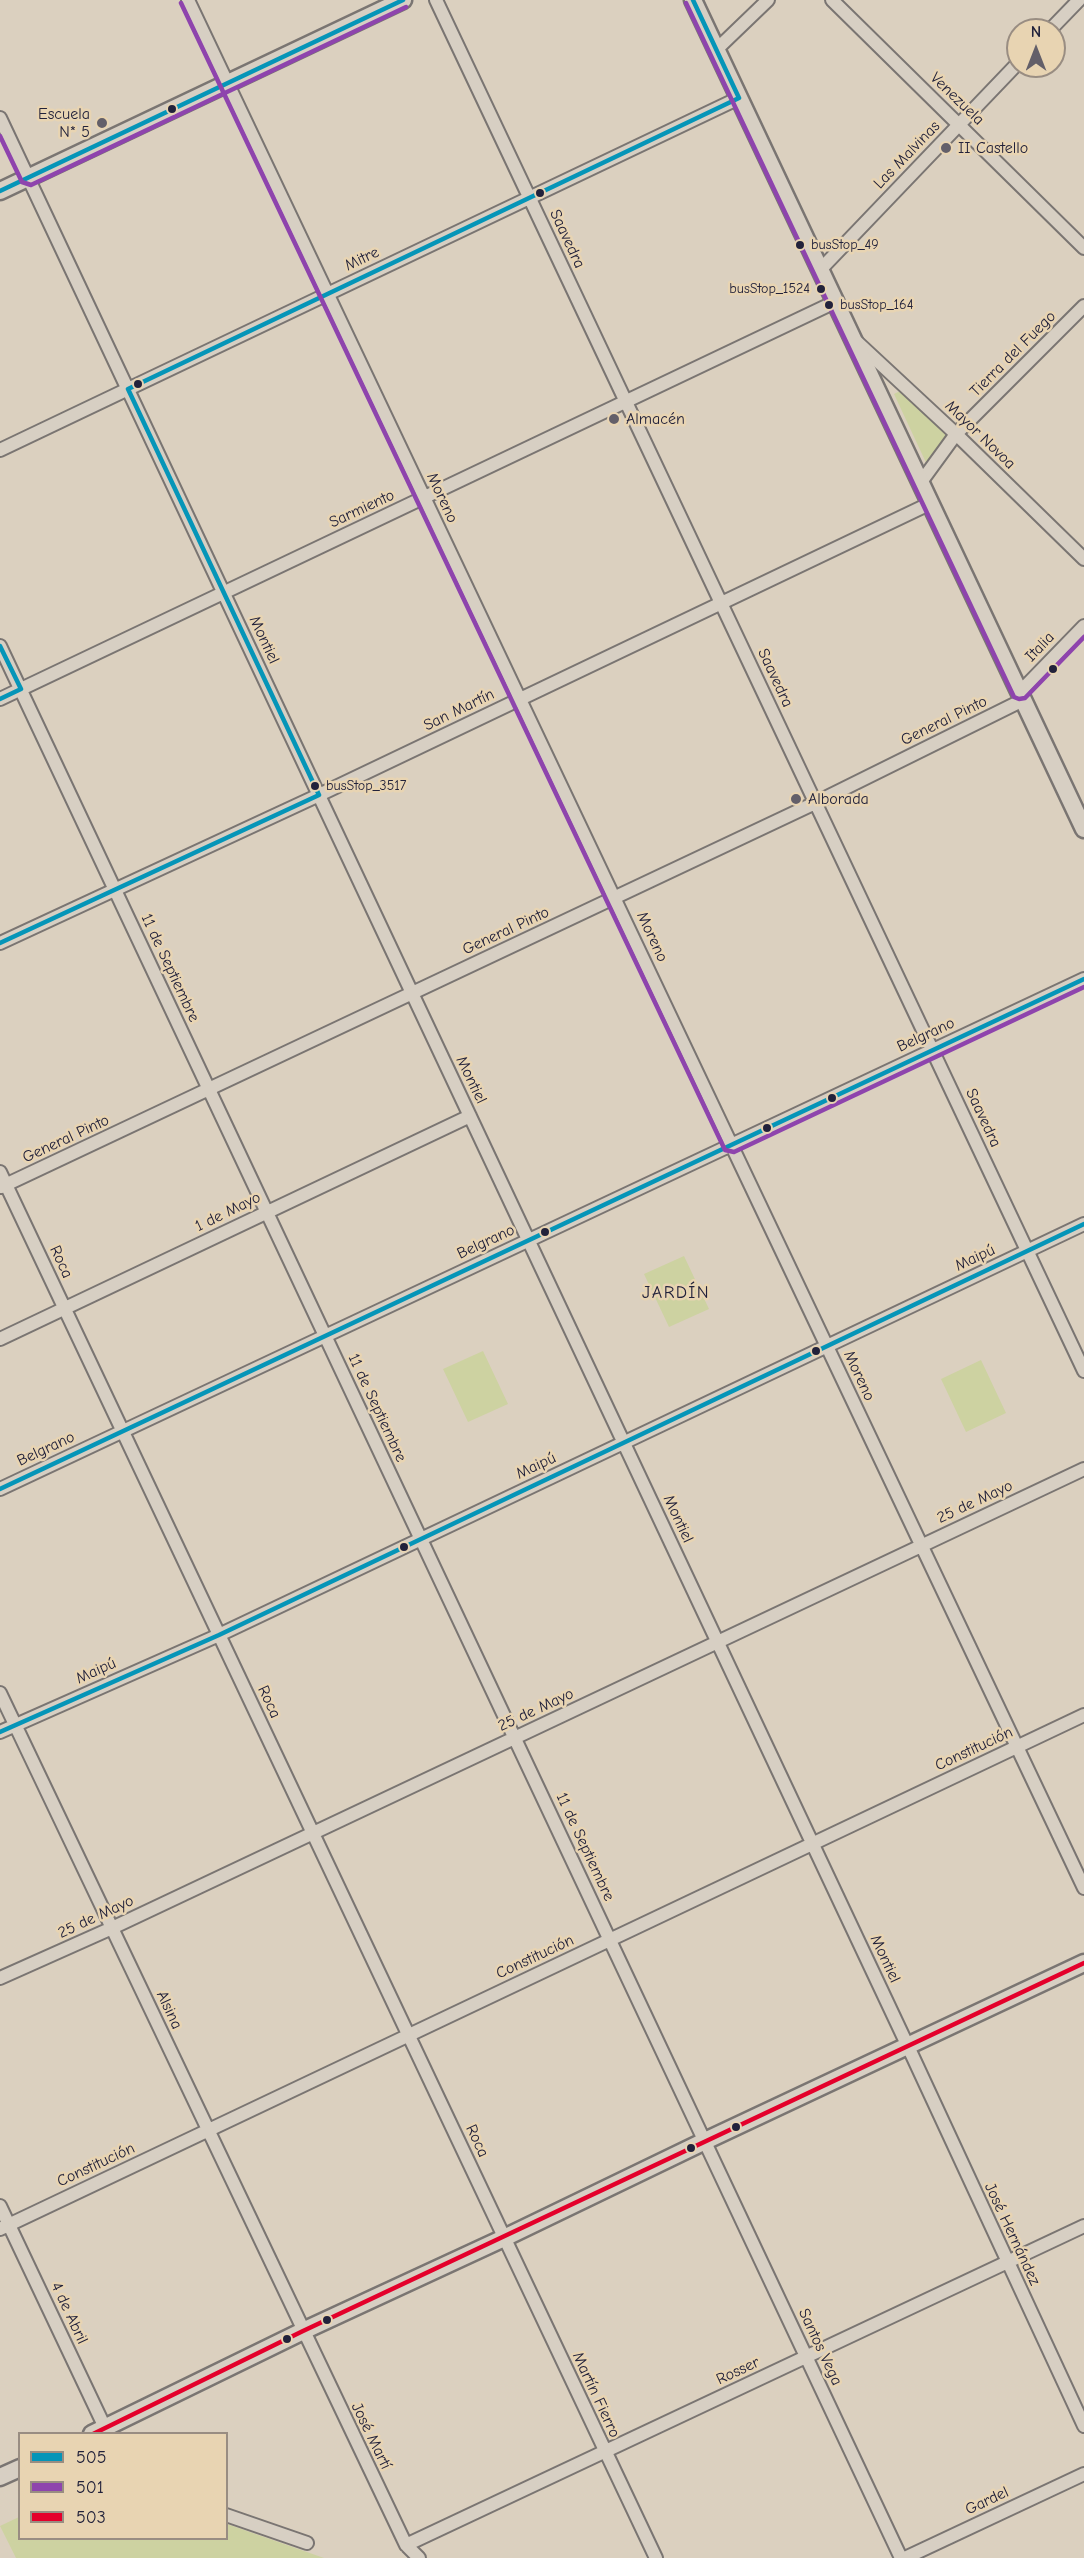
<!DOCTYPE html>
<html>
<head>
<meta charset="utf-8">
<style>
  body { margin:0 }
  #map { position:relative; width:1084px; height:2558px; overflow:hidden; background:#dbd0bf; font-family:"Comic Neue",sans-serif }
  canvas { display:block }
  .legend { position:absolute; left:18px; top:2432px; width:210px; height:108px; box-sizing:border-box; background:#e8d4b2; border:2px solid #998d82; margin:0; padding:8px 10px; list-style:none; font-size:18px; color:#22223b }
  .legend li { display:flex; align-items:center; gap:12px; height:30px }
  .legend b { width:30px; border:2px solid #998d82 }
  .north { position:absolute; left:1006px; top:18px; width:60px; height:60px; box-sizing:border-box; background:#e8d4b2; border:2px solid #998d82; border-radius:50%; rotate:0deg; font-size:16px; font-weight:700; line-height:24px; text-align:center; color:#22223b }
  .north::after { content:''; display:block; margin:auto; width:21px; height:27px; background:#635f69; clip-path:polygon(50% 0,100% 100%,50% 72%,0 100%) }
</style>
</head>
<body>
<div id="map">
<canvas width="1084" height="2558"></canvas>
<ul class="legend">
<li><b style="height:8px;background:#0595b8"></b>505</li>
<li><b style="height:8px;background:#8e44ad"></b>501</li>
<li><b style="height:8px;background:#e4002b"></b>503</li>
</ul>
<div class="north">N</div>
</div>
<script>
const c = document.querySelector('canvas').getContext('2d');
c.lineJoin = 'round';
function paint(path, color) { c.fillStyle = color; c.fill(path, 'evenodd'); }
const toPath = rows => new Path2D(rows.map(r => 'M' + r).join(''));
function stroke(path, color, width, dash) { c.strokeStyle = color; c.lineWidth = width; c.lineCap = dash ? 'butt' : 'round'; c.setLineDash(dash || []); c.stroke(path); }
function drawText(font, color, halo, rows, align = 'center') {
  c.font = font + ' "Comic Neue",sans-serif'; c.lineWidth = 5; c.setLineDash([]); c.textBaseline = 'middle'; c.strokeStyle = halo; c.fillStyle = color; for (const [text, x, y, turn = 0] of rows) {
    c.save(); c.translate(x, y); c.rotate((+turn || 0) * Math.PI / 180); c.textAlign = isNaN(turn) ? turn : align; if (halo) c.strokeText(text, 0, 0); c.fillText(text, 0, 0); c.restore();
  }
}
const green = toPath([
  [900,391,949,438,929,469,894,394],
  [684,1256,709,1309,669,1327,644,1274],
  [483,1351,508,1404,468,1422,443,1369],
  [981,1360,1006,1413,966,1432,941,1379],
  [19,2517,20,2538,226,2538,227,2524,324,2558,16,2558,0,2526]
]);
const minor = toPath([
  [188,0,1084,1888],
  [436,0,1084,1371],
  [832,0,1084,248],
  [1050,30,1079,0],
  [716,50,768,0],
  [0,118,912,2055,1084,2426],
  [820,270,1018,63],
  [857,342,956,434,1084,559],
  [0,450,739,98],
  [921,482,956,434,1084,306],
  [0,646,901,2558],
  [1020,692,1084,626],
  [0,699,835,302],
  [0,943,319,795,931,503],
  [0,1172,656,2558],
  [1,1187,815,803,1023,700],
  [0,1339,470,1116],
  [0,1489,1084,979],
  [0,1693,406,2545,419,2558],
  [0,1732,219,1635,1084,1224],
  [0,1978,112,1928,1084,1469],
  [0,2206,108,2434],
  [0,2229,1084,1715],
  [226,2515,307,2543],
  [406,2545,1084,2226],
  [905,2558,1084,2474]
]);
const secondary = toPath([
  [693,0,1084,829],
  [0,191,403,0],
  [92,2434,303,2331,504,2238,705,2141,1084,1963],
  [0,2477,20,2468]
]);
const bus1 = toPath([
  [0,191,403,0],
  [0,646,21,689,0,699],
  [0,943,319,795,128,389,739,98,693,0],
  [0,1489,1084,979],
  [0,1732,219,1635,1084,1224]
]);
const bus2 = toPath([
  [181,3,725,1150,734,1152,1084,987],
  [686,3,1014,697,1019,699,1025,698,1084,637],
  [0,136,22,182,31,185,406,7]
]);
const bus3 = toPath([
  [93,2434,303,2331,1084,1963]
]);
const markers = [
  [172,109,5,"#22223b"],
  [102,123,6,"#635f69"],
  [946,148,6,"#635f69"],
  [540,193,5,"#22223b"],
  [800,245,5,"#22223b"],
  [821,289,5,"#22223b"],
  [829,305,5,"#22223b"],
  [138,384,5,"#22223b"],
  [614,419,6,"#635f69"],
  [1053,669,5,"#22223b"],
  [315,786,5,"#22223b"],
  [796,799,6,"#635f69"],
  [832,1098,5,"#22223b"],
  [767,1128,5,"#22223b"],
  [545,1232,5,"#22223b"],
  [816,1351,5,"#22223b"],
  [404,1547,5,"#22223b"],
  [736,2127,5,"#22223b"],
  [691,2148,5,"#22223b"],
  [327,2320,5,"#22223b"],
  [287,2339,5,"#22223b"]
];
const busNames = [
  ["busStop_49",811,245],
  ["busStop_1524",810,289,"right"],
  ["busStop_164",840,305],
  ["busStop_3517",326,786]
];
const streetNames = [
  ["Venezuela",957,99,44],
  ["Las Malvinas",907,155,-46],
  ["Saavedra",567,239,65],
  ["Mitre",362,259,-25],
  ["Tierra del Fuego",1013,354,-45],
  ["Mayor Novoa",980,435,44],
  ["Moreno",442,498,65],
  ["Sarmiento",362,509,-25],
  ["Montiel",264,640,65],
  ["Italia",1040,647,-46],
  ["Saavedra",775,678,65],
  ["San Martín",459,710,-26],
  ["General Pinto",944,721,-26],
  ["General Pinto",506,931,-25],
  ["Moreno",652,937,65],
  ["11 de Septiembre",170,968,65],
  ["Belgrano",926,1035,-25],
  ["Montiel",471,1080,64],
  ["Saavedra",983,1118,65],
  ["General Pinto",66,1139,-25],
  ["1 de Mayo",228,1212,-26],
  ["Belgrano",486,1242,-25],
  ["Maipú",975,1258,-25],
  ["Roca",61,1262,65],
  ["Moreno",859,1376,65],
  ["11 de Septiembre",377,1408,65],
  ["Belgrano",46,1449,-25],
  ["Maipú",536,1466,-25],
  ["25 de Mayo",975,1502,-25],
  ["Montiel",678,1519,65],
  ["Maipú",96,1671,-24],
  ["Roca",269,1702,65],
  ["25 de Mayo",536,1710,-25],
  ["Constitución",974,1749,-25],
  ["11 de Septiembre",585,1847,65],
  ["25 de Mayo",96,1917,-25],
  ["Constitución",535,1957,-25],
  ["Montiel",885,1959,65],
  ["Alsina",169,2010,65],
  ["Roca",477,2141,65],
  ["Constitución",96,2165,-25],
  ["José Hernández",1012,2234,65],
  ["4 de Abril",69,2313,65],
  ["Santos Vega",820,2347,65],
  ["Rosser",738,2371,-25],
  ["Martín Fierro",596,2395,65],
  ["José Martí",371,2436,64],
  ["Gardel",987,2501,-25]
];
const poiNames = [
  ["Escuela",90,114,"right"],
  ["N* 5",90,132,"right"],
  ["II Castello",958,148],
  ["Almacén",626,419],
  ["Alborada",808,799]
];
const neighbourhoodNames = [
  ["JARDÍN",676,1293]
];
paint(green, '#cdd2a1');
stroke(minor, '#7a7572', 16);
stroke(secondary, '#7a7572', 21);
stroke(minor, '#d7cfc3', 12);
stroke(secondary, '#d7cfc3', 16);
stroke(bus1, '#0595b8', 4.5);
stroke(bus2, '#8e44ad', 4.5);
stroke(bus3, '#e4002b', 4.5);
for (const [x, y, r, color] of markers) { const dot = new Path2D(); dot.arc(x, y, r, 0, 2 * Math.PI); c.fillStyle = color; c.fill(dot); stroke(dot, '#e8d4b2', 2); }
drawText('14px', '#22223b', '#e8d4b2', busNames, 'left');
drawText('16px', '#22223b', '#e8d4b2', streetNames);
drawText('16px', '#22223b', '#e8d4b2', poiNames, 'left');
c.letterSpacing = '1.5px';
drawText('18px', '#22223b', '#e8d4b2', neighbourhoodNames);
c.letterSpacing = '0px';
</script>
</body>
</html>
